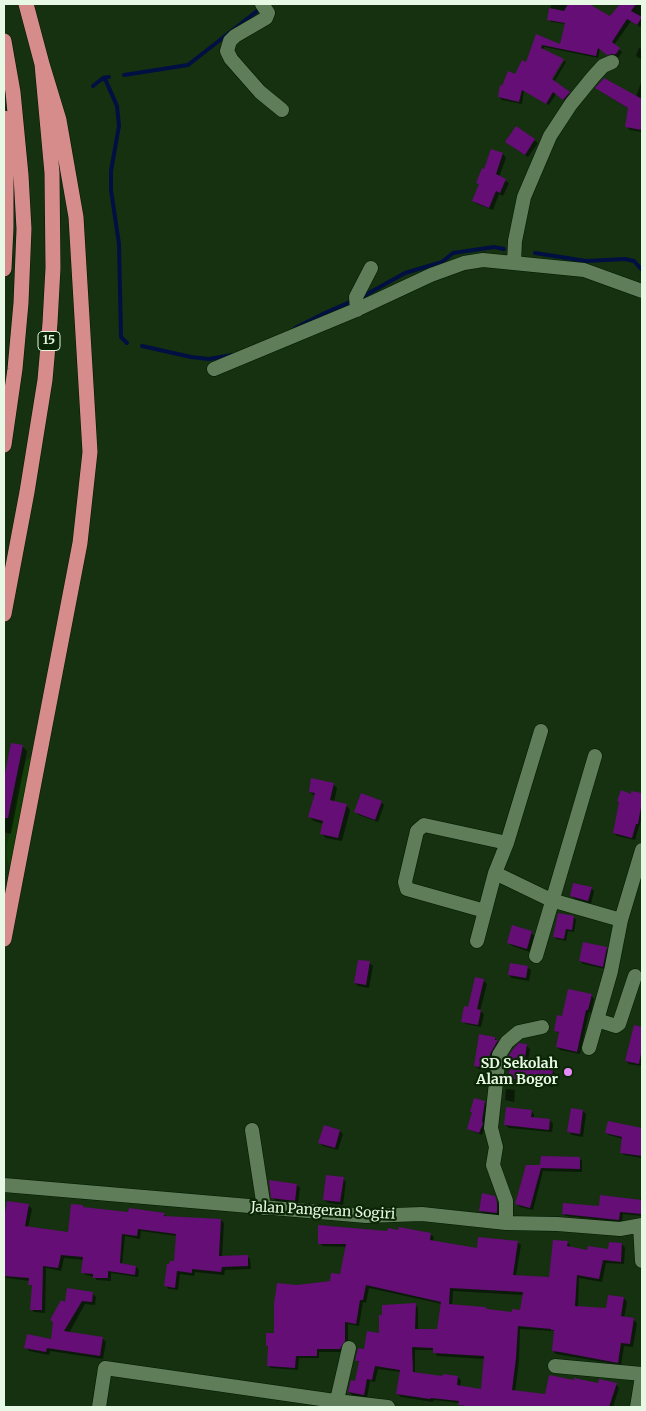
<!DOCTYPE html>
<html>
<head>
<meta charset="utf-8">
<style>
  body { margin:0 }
  #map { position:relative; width:646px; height:1411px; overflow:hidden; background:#15310f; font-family:Merriweather,serif }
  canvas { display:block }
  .frame { position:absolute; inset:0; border:5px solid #e7f8e4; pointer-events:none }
</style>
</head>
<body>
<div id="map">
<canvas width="646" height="1411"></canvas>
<div class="frame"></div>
</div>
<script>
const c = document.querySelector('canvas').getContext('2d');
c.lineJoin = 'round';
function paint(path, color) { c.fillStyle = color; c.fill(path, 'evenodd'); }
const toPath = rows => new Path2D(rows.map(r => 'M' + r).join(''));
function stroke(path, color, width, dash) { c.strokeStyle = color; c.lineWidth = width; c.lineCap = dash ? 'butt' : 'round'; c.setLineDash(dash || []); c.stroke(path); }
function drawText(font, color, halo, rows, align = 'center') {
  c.font = font + ' Merriweather,serif'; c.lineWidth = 4.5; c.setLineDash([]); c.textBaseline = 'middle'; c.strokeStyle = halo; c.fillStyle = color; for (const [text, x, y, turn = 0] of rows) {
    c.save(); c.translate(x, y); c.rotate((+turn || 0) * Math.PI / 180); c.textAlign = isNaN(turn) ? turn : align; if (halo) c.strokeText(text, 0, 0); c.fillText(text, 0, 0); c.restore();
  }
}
const green = toPath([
  [42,746,15,886,7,858,7,845,19,783,26,761]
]);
const shadow = toPath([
  [551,4,586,4,611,18,621,4,642,4,642,23,640,27,631,21,614,45,622,52,619,57,611,57,600,49,598,58,544,47,543,50,548,84,550,85,564,61,566,62,554,82,571,95,566,102,556,94,549,105,524,91,522,104,502,100,499,97,527,63,536,36,560,46,566,24,551,22,549,19],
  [639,48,642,49,642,60,636,56],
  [642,80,642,132,630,130,627,127,629,109,600,91,636,97],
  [516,127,538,143,528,157,510,145],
  [492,150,503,154,506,158,499,177,509,183,503,196,499,194,493,210,477,204,474,201,480,185,477,182,484,171],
  [12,744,22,746,27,751,11,834,4,832,4,784],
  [333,784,337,788,334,802,346,805,350,810,342,841,326,838,321,833,323,824,314,821,310,817,314,796,310,792],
  [632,792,642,794,642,817,635,840,617,836,614,833],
  [381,802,384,805,378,822,359,815,356,812],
  [591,888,594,891,591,904,575,899,572,896],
  [574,917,576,920,574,932,568,931,566,941,557,939,554,937],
  [531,932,534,936,530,952,512,946,509,943],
  [606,949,609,952,606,969,583,964,580,961],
  [370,963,373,966,369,988,358,986,355,983],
  [527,967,531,970,529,981,512,978,509,975],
  [484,981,487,984,480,1011,484,1014,481,1027,466,1024,463,1021],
  [591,995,594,999,591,1013,589,1012,580,1054,560,1050,557,1046,560,1034,555,1030,563,1017],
  [635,1026,642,1028,642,1066,629,1064,626,1061],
  [495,1038,500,1044,492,1071,479,1069,475,1066],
  [527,1046,530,1049,527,1067,553,1071,556,1074,553,1087,513,1080,510,1077,512,1063,509,1060],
  [506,1089,515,1090,514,1102,505,1100],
  [484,1102,488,1105,484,1125,485,1128,482,1135,472,1131,468,1128],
  [531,1111,534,1114,534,1118,550,1120,553,1124,552,1132,509,1128,505,1125],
  [583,1111,586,1114,583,1137,572,1135,569,1132],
  [609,1123,642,1129,642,1158,624,1155,621,1152,623,1139,609,1135,606,1133],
  [340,1131,343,1134,338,1150,323,1146,320,1143],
  [579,1158,582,1161,582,1172,543,1171,533,1210,520,1207,517,1204,542,1167],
  [343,1179,346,1182,343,1205,328,1203,324,1200],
  [297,1185,300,1188,298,1204,276,1201,273,1198],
  [642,1192,642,1216,623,1214,622,1222,566,1216,563,1214,640,1201],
  [494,1197,500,1207,500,1216,483,1214,480,1211],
  [29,1206,32,1209,28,1228,69,1233,85,1209,129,1213,164,1214,168,1218,221,1220,224,1223,222,1257,247,1256,250,1259,251,1269,225,1270,224,1275,195,1272,194,1276,180,1274,178,1290,169,1289,166,1286,176,1263,177,1236,141,1231,140,1239,125,1236,122,1265,136,1267,139,1270,138,1277,111,1273,111,1281,97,1280,94,1277,86,1275,82,1272,84,1260,64,1258,61,1271,46,1268,45,1313,34,1312,31,1309,33,1287,30,1284,30,1281,6,1278,4,1276,4,1211],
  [430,1234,434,1237,433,1241,478,1249,517,1242,521,1245,516,1276,551,1278,567,1242,570,1245,570,1248,588,1251,609,1251,622,1244,625,1248,624,1264,606,1263,602,1282,579,1278,578,1307,607,1309,624,1298,627,1302,624,1318,633,1319,637,1323,633,1347,624,1346,621,1365,556,1354,553,1351,554,1331,520,1329,519,1361,515,1392,546,1396,599,1384,616,1384,619,1388,613,1407,462,1407,459,1403,434,1400,433,1402,401,1397,398,1394,401,1372,378,1369,375,1382,370,1381,367,1398,352,1395,349,1392,356,1382,360,1363,356,1360,380,1335,415,1304,418,1308,418,1330,438,1330,442,1304,369,1288,366,1303,363,1302,359,1326,348,1324,348,1344,343,1352,319,1352,319,1358,299,1358,298,1370,271,1368,268,1365,269,1348,267,1346,275,1334,297,1286,331,1282,341,1276,346,1247,323,1246,319,1243],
  [453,1291,523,1295,521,1311,513,1314,452,1306],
  [415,1350,434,1350,437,1356,485,1359,482,1391,460,1387,461,1380,457,1377,443,1377,415,1373],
  [92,1293,96,1297,95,1305,85,1304,69,1333,102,1338,106,1342,103,1359,50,1351,49,1355,29,1351,26,1347,52,1340,66,1304]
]);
const stream = toPath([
  [124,75,188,65,261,8],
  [103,78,106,81,117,106,119,126,111,171,111,190,119,244,121,337,127,343],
  [93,86,103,78,109,77],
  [535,253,586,261,625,259,634,261,642,270],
  [360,298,405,273,442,262,453,253,494,247,504,249],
  [295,328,325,313,350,302],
  [142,346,191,357,209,359,232,355]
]);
const building = toPath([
  [568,4,589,4,610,16,620,4,636,4,631,11,642,17,637,25,627,19,612,42,620,48,616,54,607,55,598,48,596,56,542,45,541,48,564,59,552,79,570,92,563,100,553,92,546,104,522,90,519,102,498,97,500,85,502,86,508,71,515,74,522,60,526,62,536,34,560,44,565,23,547,20,549,8,564,11],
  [604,78,642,99,642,130,625,127,628,108,595,88],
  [516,126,535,139,525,155,505,142],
  [491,149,503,153,496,174,506,179,500,193,496,191,489,208,472,201,479,184,476,183,482,168,484,169],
  [11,743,23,745,8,818,4,818,4,778],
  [311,778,334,783,330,800,347,804,338,838,320,834,323,821,308,817,315,793,309,792],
  [621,790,631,794,631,791,642,793,642,807,641,807,638,824,636,824,632,838,613,833,619,802,617,801],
  [361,793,382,801,375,820,354,812],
  [573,883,592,887,588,901,570,896],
  [558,913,574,916,572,930,566,929,564,939,553,937],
  [512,925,532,931,527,949,507,943],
  [583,942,607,947,603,967,579,961],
  [358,960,370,961,366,985,354,983],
  [510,963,528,966,526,978,508,975],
  [475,977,484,979,477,1009,481,1010,478,1025,461,1022,464,1006,468,1007],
  [568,989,592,994,588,1010,586,1010,577,1052,556,1047,559,1032,554,1031,557,1015,562,1016],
  [634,1025,642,1027,642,1048,639,1064,625,1061],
  [479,1034,495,1037,495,1040,498,1040,490,1054,489,1069,474,1066],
  [519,1043,527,1044,524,1065,553,1070,551,1085,508,1078,511,1061,507,1060,507,1058,514,1048],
  [474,1098,485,1101,482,1121,483,1124,479,1133,467,1129,472,1112,470,1112],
  [506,1107,532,1110,531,1117,550,1119,549,1130,504,1125],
  [571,1108,583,1110,580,1134,567,1132],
  [608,1121,642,1128,642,1156,620,1153,622,1137,605,1133],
  [324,1125,340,1130,335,1148,318,1143],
  [541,1156,580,1157,580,1169,541,1168,530,1208,515,1204,526,1165,540,1165],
  [326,1175,344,1177,340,1202,323,1200],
  [269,1180,297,1184,295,1201,271,1198],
  [482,1193,495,1196,497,1203,497,1213,479,1211],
  [600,1195,642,1200,642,1214,620,1212,619,1220,562,1214,563,1203,599,1206],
  [7,1201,29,1204,25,1226,68,1232,71,1204,83,1205,83,1207,128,1212,129,1208,165,1213,164,1216,221,1219,219,1256,248,1255,248,1266,222,1267,221,1272,192,1269,192,1273,177,1271,175,1288,164,1286,167,1264,169,1264,170,1261,174,1261,176,1234,138,1229,137,1236,122,1234,120,1263,136,1266,135,1275,108,1271,108,1278,93,1278,93,1274,81,1273,83,1257,61,1255,58,1268,43,1266,42,1310,30,1310,32,1285,28,1285,29,1278,4,1276,4,1218],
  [318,1225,387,1231,388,1228,398,1230,399,1227,431,1233,430,1240,477,1248,478,1237,518,1241,513,1275,549,1277,553,1240,568,1241,567,1246,587,1250,588,1246,608,1249,609,1242,622,1243,621,1262,603,1260,599,1279,577,1275,575,1306,606,1308,608,1295,624,1297,621,1316,634,1318,630,1344,621,1343,618,1363,560,1352,552,1351,554,1330,551,1330,551,1329,518,1326,516,1358,512,1390,545,1394,549,1375,574,1380,574,1378,598,1383,599,1379,617,1383,609,1407,474,1407,458,1405,459,1401,431,1398,430,1399,396,1394,400,1370,375,1366,372,1380,367,1379,364,1395,348,1392,351,1380,355,1381,359,1361,355,1361,358,1348,364,1349,367,1331,379,1333,379,1315,382,1315,382,1305,416,1303,415,1329,437,1329,441,1302,366,1285,363,1300,360,1300,356,1324,345,1322,345,1341,340,1349,317,1349,317,1356,296,1356,295,1368,267,1366,268,1346,266,1346,266,1333,274,1333,274,1304,277,1283,297,1285,330,1281,331,1273,340,1274,346,1244,318,1244],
  [450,1288,523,1292,520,1310,512,1309,512,1312,487,1309,485,1307,449,1304],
  [412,1347,433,1348,433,1353,484,1356,481,1389,457,1385,458,1376,443,1374,442,1376,413,1372],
  [67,1288,93,1292,92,1302,82,1301,64,1331,103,1337,100,1356,47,1348,46,1352,24,1348,27,1334,51,1339,53,1322,50,1320,61,1300,65,1302]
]);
const minor = toPath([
  [262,4,268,13,266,18,235,36,230,41,227,51,231,59,260,92,282,110],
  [514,263,515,241,524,197,550,136,571,104,593,77,603,66,612,62],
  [357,310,356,297,371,268],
  [214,369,356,310,431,275,464,263,483,260,584,270,642,291],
  [495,873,551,900,621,920],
  [485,911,407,889,405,882,417,831,424,825,507,843],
  [477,941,495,873,507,843,541,731],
  [536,956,595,756],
  [597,1020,616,1026,619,1024,635,976],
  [589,1048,611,971,621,920,642,850],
  [252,1130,264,1208],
  [4,1185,366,1216,422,1214,506,1223,557,1224,620,1229,642,1225],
  [506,1223,506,1201,493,1165,496,1147,491,1128,499,1055,507,1042,519,1032,542,1027],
  [640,1226,642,1261],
  [555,1366,642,1374],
  [337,1400,349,1348],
  [99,1407,105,1368,328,1400],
  [327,1407,328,1400,388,1407],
  [637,1407,642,1376]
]);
const highway = toPath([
  [4,41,13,92,21,175,24,229,21,303,15,369,4,445],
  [4,118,6,148,6,228,4,269],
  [4,614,27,492,45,380,50,323,53,268,52,173,42,64,26,4],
  [4,939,80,543,90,452,76,217,59,120,42,64]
]);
const markers = [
  [568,1072,5,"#e98dfe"]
];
const shields = [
  [49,341,22]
];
const shieldNames = [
  ["15",49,341]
];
const poiNames = [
  ["SD Sekolah",558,1064],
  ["Alam Bogor",558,1080]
];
const streetNames = [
  ["Jalan Pangeran Sogiri",323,1211,3]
];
paint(green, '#153f09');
paint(shadow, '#0007');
stroke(stream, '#001043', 4);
paint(building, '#640e76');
stroke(minor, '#001800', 15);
stroke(highway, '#001800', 16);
stroke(minor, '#5f7d58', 14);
stroke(highway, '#d78c8c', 15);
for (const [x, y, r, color] of markers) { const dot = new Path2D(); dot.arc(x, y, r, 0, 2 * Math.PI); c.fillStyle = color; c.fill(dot); stroke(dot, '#0b2605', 2); }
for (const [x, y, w] of shields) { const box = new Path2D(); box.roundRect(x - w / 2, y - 9.5, w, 19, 4); c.fillStyle = '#0b2605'; c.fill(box); stroke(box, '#e7f8e4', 1); }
drawText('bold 12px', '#e7f8e4', null, shieldNames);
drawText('bold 14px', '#e7f8e4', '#0b2605', poiNames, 'right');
drawText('14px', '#e7f8e4', '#0b2605', streetNames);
</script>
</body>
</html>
